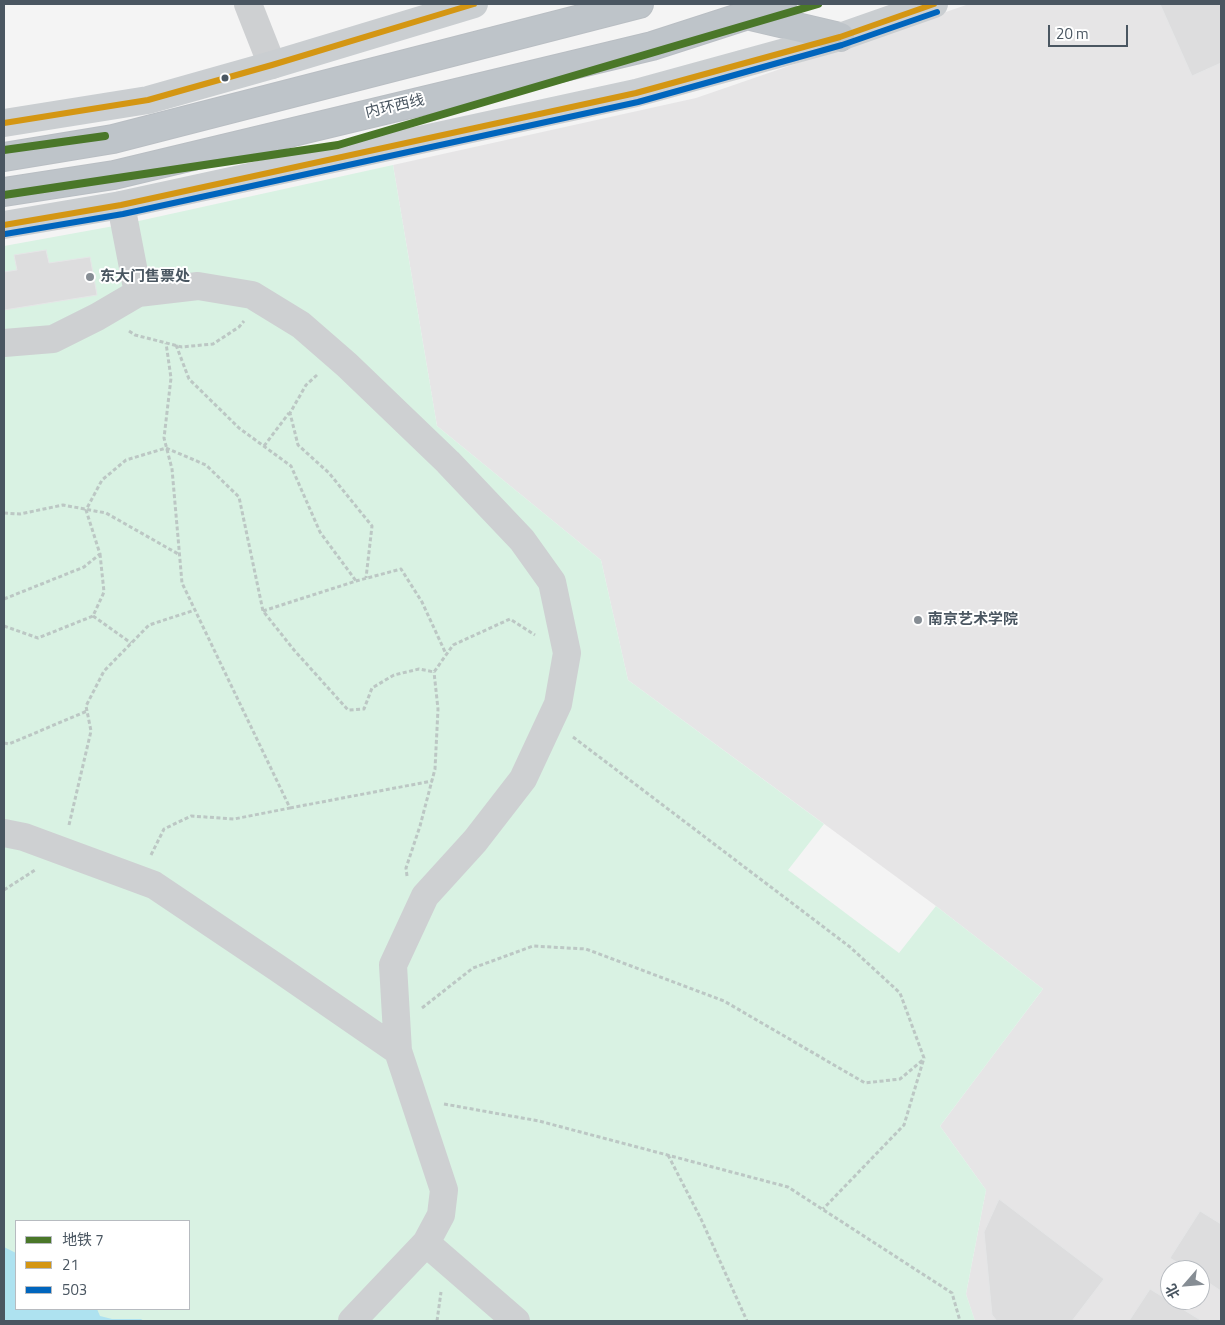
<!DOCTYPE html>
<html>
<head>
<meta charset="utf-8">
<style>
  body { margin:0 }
  #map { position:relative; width:1225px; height:1325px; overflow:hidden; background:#f4f4f4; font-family:"Titillium Web","Noto Sans SC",sans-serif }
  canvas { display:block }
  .frame { position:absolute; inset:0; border:5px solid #4a5661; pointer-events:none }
  .legend { position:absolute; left:15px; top:1220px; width:175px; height:90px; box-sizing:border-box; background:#fff; border:1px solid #b7bbc0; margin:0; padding:6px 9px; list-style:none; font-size:15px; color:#4a5661 }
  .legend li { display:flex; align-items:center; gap:10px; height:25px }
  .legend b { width:25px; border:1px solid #b7bbc0 }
  .north { position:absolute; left:1160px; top:1260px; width:50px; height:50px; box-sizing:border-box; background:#fff; border:1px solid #b7bbc0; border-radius:50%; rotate:243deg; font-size:14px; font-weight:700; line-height:20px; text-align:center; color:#4a5661 }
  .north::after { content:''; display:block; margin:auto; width:18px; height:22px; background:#868d94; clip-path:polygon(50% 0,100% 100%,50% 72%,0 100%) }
  .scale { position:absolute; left:1048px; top:25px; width:80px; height:22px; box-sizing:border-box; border:2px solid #4a5661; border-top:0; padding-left:6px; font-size:15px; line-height:18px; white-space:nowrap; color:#4a5661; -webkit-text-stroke:4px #fff; paint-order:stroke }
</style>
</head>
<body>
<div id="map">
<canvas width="1225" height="1325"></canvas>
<div class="frame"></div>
<ul class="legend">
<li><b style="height:6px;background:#4a7729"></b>地铁 7</li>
<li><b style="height:6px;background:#d49613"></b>21</li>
<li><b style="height:6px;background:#0065bd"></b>503</li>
</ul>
<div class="north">北</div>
<div class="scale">20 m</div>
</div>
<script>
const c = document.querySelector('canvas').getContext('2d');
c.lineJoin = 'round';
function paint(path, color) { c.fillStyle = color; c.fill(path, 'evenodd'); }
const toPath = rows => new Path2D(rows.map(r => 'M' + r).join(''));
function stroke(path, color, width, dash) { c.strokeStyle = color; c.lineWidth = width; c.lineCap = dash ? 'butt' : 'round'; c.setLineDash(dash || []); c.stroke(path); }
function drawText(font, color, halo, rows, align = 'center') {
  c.font = font + ' "Titillium Web","Noto Sans SC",sans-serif'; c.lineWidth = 4; c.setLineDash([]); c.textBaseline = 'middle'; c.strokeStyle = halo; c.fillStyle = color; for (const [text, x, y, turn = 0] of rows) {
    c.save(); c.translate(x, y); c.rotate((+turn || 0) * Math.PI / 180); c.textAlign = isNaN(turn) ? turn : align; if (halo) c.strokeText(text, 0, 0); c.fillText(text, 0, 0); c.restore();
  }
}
const education = toPath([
  [969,4,1221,4,1221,1321,975,1321,966,1294,986,1190,940,1126,1043,989,936,906,628,680,601,560,437,426,393,165,696,98],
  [1170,1270,1200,1270,1200,1300,1170,1300]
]);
const green = toPath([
  [393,165,437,426,601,560,628,680,824,824,788,870,899,953,936,906,1043,989,940,1126,986,1190,966,1294,975,1321,4,1321,4,246,125,224],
  [16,1221,189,1221,189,1309,16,1309]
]);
const water = toPath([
  [4,1247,16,1253,16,1309,97,1309,100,1316,112,1319,141,1319,144,1321,4,1321]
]);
const building = toPath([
  [1160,4,1221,4,1221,63,1192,76,1160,4],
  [46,250,49,263,90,257,97,295,4,310,4,272,17,270,14,255,46,250],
  [999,1199,1104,1279,1072,1321,997,1321,992,1315,984,1232,999,1199],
  [1200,1211,1221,1224,1221,1291,1200,1277,1200,1270,1189,1270,1170,1258,1200,1211],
  [1150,1289,1202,1321,1129,1321,1150,1289]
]);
const path = toPath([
  [129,331,135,335,182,347,213,344,239,327,244,321],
  [176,345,189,379,239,428,291,466,320,532,356,581],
  [317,375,306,385,290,413,298,445,329,473,372,526,366,578],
  [264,446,289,413],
  [4,513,20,514,63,505,106,513,180,555],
  [4,599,84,567,100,554,86,510,102,480,126,460,166,448,206,465,239,497,263,611,294,650,348,710,364,709,372,688,394,675,419,669,434,672,453,645,510,619,535,635],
  [263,611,356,581,401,569,422,602,446,654],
  [93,616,131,643],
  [4,626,38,638,93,616,104,592,100,554],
  [573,737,850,947,900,993,924,1058,904,1125,823,1209],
  [4,743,9,744,87,711],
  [290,808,432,781],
  [69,825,91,731,86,706,104,671,149,625,195,610],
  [151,855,164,829,191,816,234,819,290,808,182,583,172,469,164,438,171,378,166,343],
  [407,876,406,868,420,826,435,769,438,709,434,672],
  [4,890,35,870],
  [422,1008,473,968,533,946,586,949,724,1001,865,1083,900,1079,924,1059],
  [444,1104,539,1121,788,1187,952,1293,960,1321],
  [668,1155,701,1219,747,1321],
  [437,1321,441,1292]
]);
const minor = toPath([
  [248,4,272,65],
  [138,293,198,286,252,295,301,325,347,365,448,462,522,540,552,582,567,653,558,704,523,779,475,841,425,896,393,965,398,1051,444,1190,441,1215,426,1243,352,1321],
  [4,343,53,339,97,317,138,293,121,205],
  [4,833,24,837,154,885,279,969,398,1051],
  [426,1243,516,1321]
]);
const major = toPath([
  [4,123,148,100,272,65,474,4],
  [4,225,121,205,636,93,840,37,934,4]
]);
const highway = toPath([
  [746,15,840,37],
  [4,157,113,139,639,4],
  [4,192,114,175,652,46,782,4]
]);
const bus1 = toPath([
  [4,123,148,100,272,65,474,4],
  [4,225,121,205,636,93,840,37,934,4]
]);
const bus2 = toPath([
  [5,234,123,214,638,102,842,45,937,12]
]);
const metro1 = toPath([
  [4,150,105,136],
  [4,195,338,145,818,4]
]);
const markers = [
  [225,78,4.5,"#4a5661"],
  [90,277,5,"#868d94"],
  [918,620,5,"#868d94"]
];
const streetNames = [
  ["内环西线",395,107,-13]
];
const poiNames = [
  ["东大门售票处",100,277],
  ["南京艺术学院",928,620]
];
paint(education, '#e6e5e6');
paint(green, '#d9f2e3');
paint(water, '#aee2f0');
paint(building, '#ddddde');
stroke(building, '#e5e6e7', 1);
stroke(highway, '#b9bec3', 30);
stroke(path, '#bcc7c4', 3, [4, 2.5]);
stroke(minor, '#ced0d2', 28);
stroke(major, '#caced1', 28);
stroke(highway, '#bec4c9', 28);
stroke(bus1, '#d49613', 6);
stroke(bus2, '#0065bd', 6);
stroke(metro1, '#4a7729', 8);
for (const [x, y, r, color] of markers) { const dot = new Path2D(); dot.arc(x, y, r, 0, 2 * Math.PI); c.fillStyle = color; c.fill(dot); stroke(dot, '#fff', 2); }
drawText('15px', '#4a5661', '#fff', streetNames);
drawText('bold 15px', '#4a5661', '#fff', poiNames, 'left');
</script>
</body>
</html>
